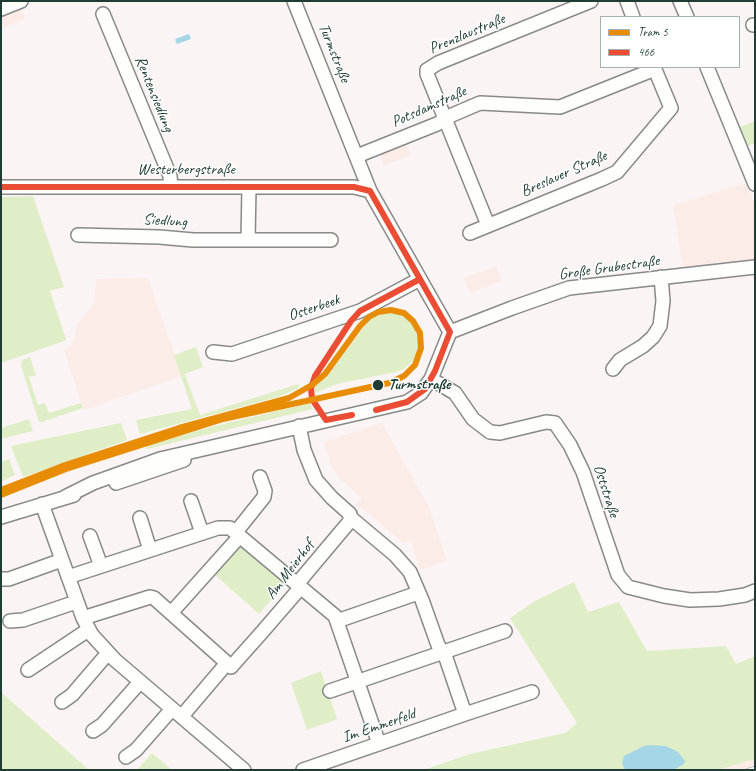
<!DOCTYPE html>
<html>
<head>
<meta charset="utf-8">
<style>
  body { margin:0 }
  #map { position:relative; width:756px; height:771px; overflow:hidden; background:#faf5f4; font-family:Caveat,sans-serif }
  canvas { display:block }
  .frame { position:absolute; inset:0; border:2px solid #1f3d34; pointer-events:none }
  .legend { position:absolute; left:600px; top:16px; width:140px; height:52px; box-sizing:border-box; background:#fff; border:1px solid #a5b1ae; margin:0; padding:5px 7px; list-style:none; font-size:12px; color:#1f3d34 }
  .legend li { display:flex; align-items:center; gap:8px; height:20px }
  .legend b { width:20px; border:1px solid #a5b1ae }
</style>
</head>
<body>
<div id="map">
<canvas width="756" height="771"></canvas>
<div class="frame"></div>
<ul class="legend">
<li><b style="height:5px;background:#e88d03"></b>Tram 5</li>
<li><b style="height:5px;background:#ea4d33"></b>466</li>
</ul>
</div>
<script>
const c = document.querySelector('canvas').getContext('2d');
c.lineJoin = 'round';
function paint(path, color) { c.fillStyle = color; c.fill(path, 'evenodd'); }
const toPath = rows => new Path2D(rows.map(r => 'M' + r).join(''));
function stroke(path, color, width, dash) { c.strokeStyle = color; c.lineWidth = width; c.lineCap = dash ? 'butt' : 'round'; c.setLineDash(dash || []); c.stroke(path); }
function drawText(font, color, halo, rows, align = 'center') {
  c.font = font + ' Caveat,sans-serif'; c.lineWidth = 3; c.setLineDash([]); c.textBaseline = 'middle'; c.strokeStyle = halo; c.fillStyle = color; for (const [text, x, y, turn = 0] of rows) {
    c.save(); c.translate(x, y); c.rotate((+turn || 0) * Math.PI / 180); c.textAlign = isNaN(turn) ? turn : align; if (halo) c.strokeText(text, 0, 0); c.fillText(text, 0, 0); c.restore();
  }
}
const built = toPath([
  [18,2,25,19,1,29,1,9],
  [405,139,411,155,384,166,378,150],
  [746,183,755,204,755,262,683,271,673,205],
  [496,266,502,281,470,293,464,278],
  [148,278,182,376,84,410,64,350,72,345,78,323,94,304,96,279],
  [382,423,429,507,447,561,420,570,411,541,403,543,361,507,359,508,356,505,362,498,339,478,331,466,324,442],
  [755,759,755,770,717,770,736,764]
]);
const green = toPath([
  [755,121,755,143,748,146,740,127],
  [33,196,64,287,50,291,66,339,64,341,1,363,1,197],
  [388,312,401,315,409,320,416,329,420,342,414,360,404,369,396,372,337,384,315,393,315,386,328,375,367,323,373,317],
  [196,347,203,367,185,374,200,415,298,384,299,388,278,397,140,434,136,420,192,409,174,355],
  [30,357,36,375,29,377,38,405,45,403,49,413,81,403,83,408,42,422,39,422,21,366,22,360],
  [310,403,313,409,147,449,146,446,199,430],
  [29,419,33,431,1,439,1,428],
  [121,423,127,440,23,477,11,446],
  [9,459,15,475,1,482,1,462],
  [241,543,283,579,283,586,259,614,214,574],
  [574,582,588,612,619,602,647,651,726,646,736,664,755,656,755,759,717,770,423,770,470,754,565,733,577,723,510,618,535,601],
  [321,671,337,719,307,730,291,683],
  [1,692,89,770,1,770],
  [152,753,172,770,137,770]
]);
const water = toPath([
  [189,34,191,39,177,44,175,39],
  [651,745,666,746,678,752,685,761,684,764,673,770,625,770,622,763,624,756,644,746]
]);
const minor = toPath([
  [294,1,370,191,450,332],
  [627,1,633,17],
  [680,1,687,17],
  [1,9,21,1],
  [103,14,170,176,171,187],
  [753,25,755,25],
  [707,67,755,184],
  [357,156,437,124,452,115,480,103,560,107,655,69],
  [1,187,354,187,370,191],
  [488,225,427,74,427,70,438,63,591,1],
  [470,233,602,179,617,172,671,108,654,67],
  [78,235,159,237,193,240,331,240],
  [248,240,249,187],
  [450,332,512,308,569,288,755,267],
  [213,352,232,354,360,311,420,279],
  [613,369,620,360,643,346,653,337,660,326,663,301,661,277],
  [431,379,455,393,473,419,490,432,500,433,546,422,555,423,570,445,583,472,618,575,628,587,664,596,690,600,719,599,745,595,755,591],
  [116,483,184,460],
  [65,497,93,483,160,459,407,402,421,393,431,379,450,332],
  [191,501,202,533],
  [42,504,83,618,92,635,115,660,244,770],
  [1,517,74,495],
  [140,518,150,550],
  [236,532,264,497,265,491,260,477],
  [90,536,101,566],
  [68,577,218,528,230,528,335,616,379,744],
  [1,579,9,579,62,560],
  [171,613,240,536],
  [83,618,150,597,154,598,227,663],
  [10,621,23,620,76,602],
  [337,621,418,593],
  [28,670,88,630],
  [330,691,505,631],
  [62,702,72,695,108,653],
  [465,714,532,692],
  [182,716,227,663,231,667,263,631,301,587,297,584,350,521,350,514,332,498,316,480,304,450,299,426],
  [93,731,102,725,140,682],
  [126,757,136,750,172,709],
  [303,770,465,714,446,658,438,645,422,600,410,572,395,555,351,518]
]);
const rail = toPath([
  [748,770,755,768]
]);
const bus1 = toPath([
  [1,187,354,187,370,191],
  [370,191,450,332,435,371,425,389,407,402,376,410],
  [352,415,326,420,312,399,311,388,315,376,351,321,360,311,420,279]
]);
const tram1 = toPath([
  [1,490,65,465,179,428,289,398,312,385,325,374,360,326,369,317,378,312,391,310,404,313,413,321,420,333,421,348,415,365,404,376,389,383,223,419,66,469,1,495]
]);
const markers = [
  [378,385,6,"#1f3d34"]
];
const streetNames = [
  ["Prenzlaustraße",467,34,-23],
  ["Turmstraße",334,53,68],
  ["Rentensiedlung",154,94,68],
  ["Potsdamstraße",429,107,-24],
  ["Westerbergstraße",186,170],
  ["Breslauer Straße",564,174,-24],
  ["Siedlung",165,221,4],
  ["Große Grubestraße",609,268,-8],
  ["Osterbeek",314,308,-19],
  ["Oststraße",606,491,72],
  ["Am Meierhof",290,570,-53],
  ["Im Emmerfeld",379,726,-19]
];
const stopNames = [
  ["Turmstraße",388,385]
];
paint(built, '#fcece7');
paint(green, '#dfeec6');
paint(water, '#a5d6e6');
stroke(minor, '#878a88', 16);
stroke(minor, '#fefefd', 13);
stroke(rail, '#b5b8b7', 4);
stroke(rail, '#fff', 2.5, [8]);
stroke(bus1, '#ea4d33', 6);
stroke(tram1, '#e88d03', 6);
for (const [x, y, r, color] of markers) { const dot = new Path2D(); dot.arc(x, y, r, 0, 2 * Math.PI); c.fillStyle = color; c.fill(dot); stroke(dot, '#fff', 1.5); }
drawText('16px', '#1f3d34', '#fff', streetNames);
drawText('bold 16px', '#1f3d34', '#fff', stopNames, 'left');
</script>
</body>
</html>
